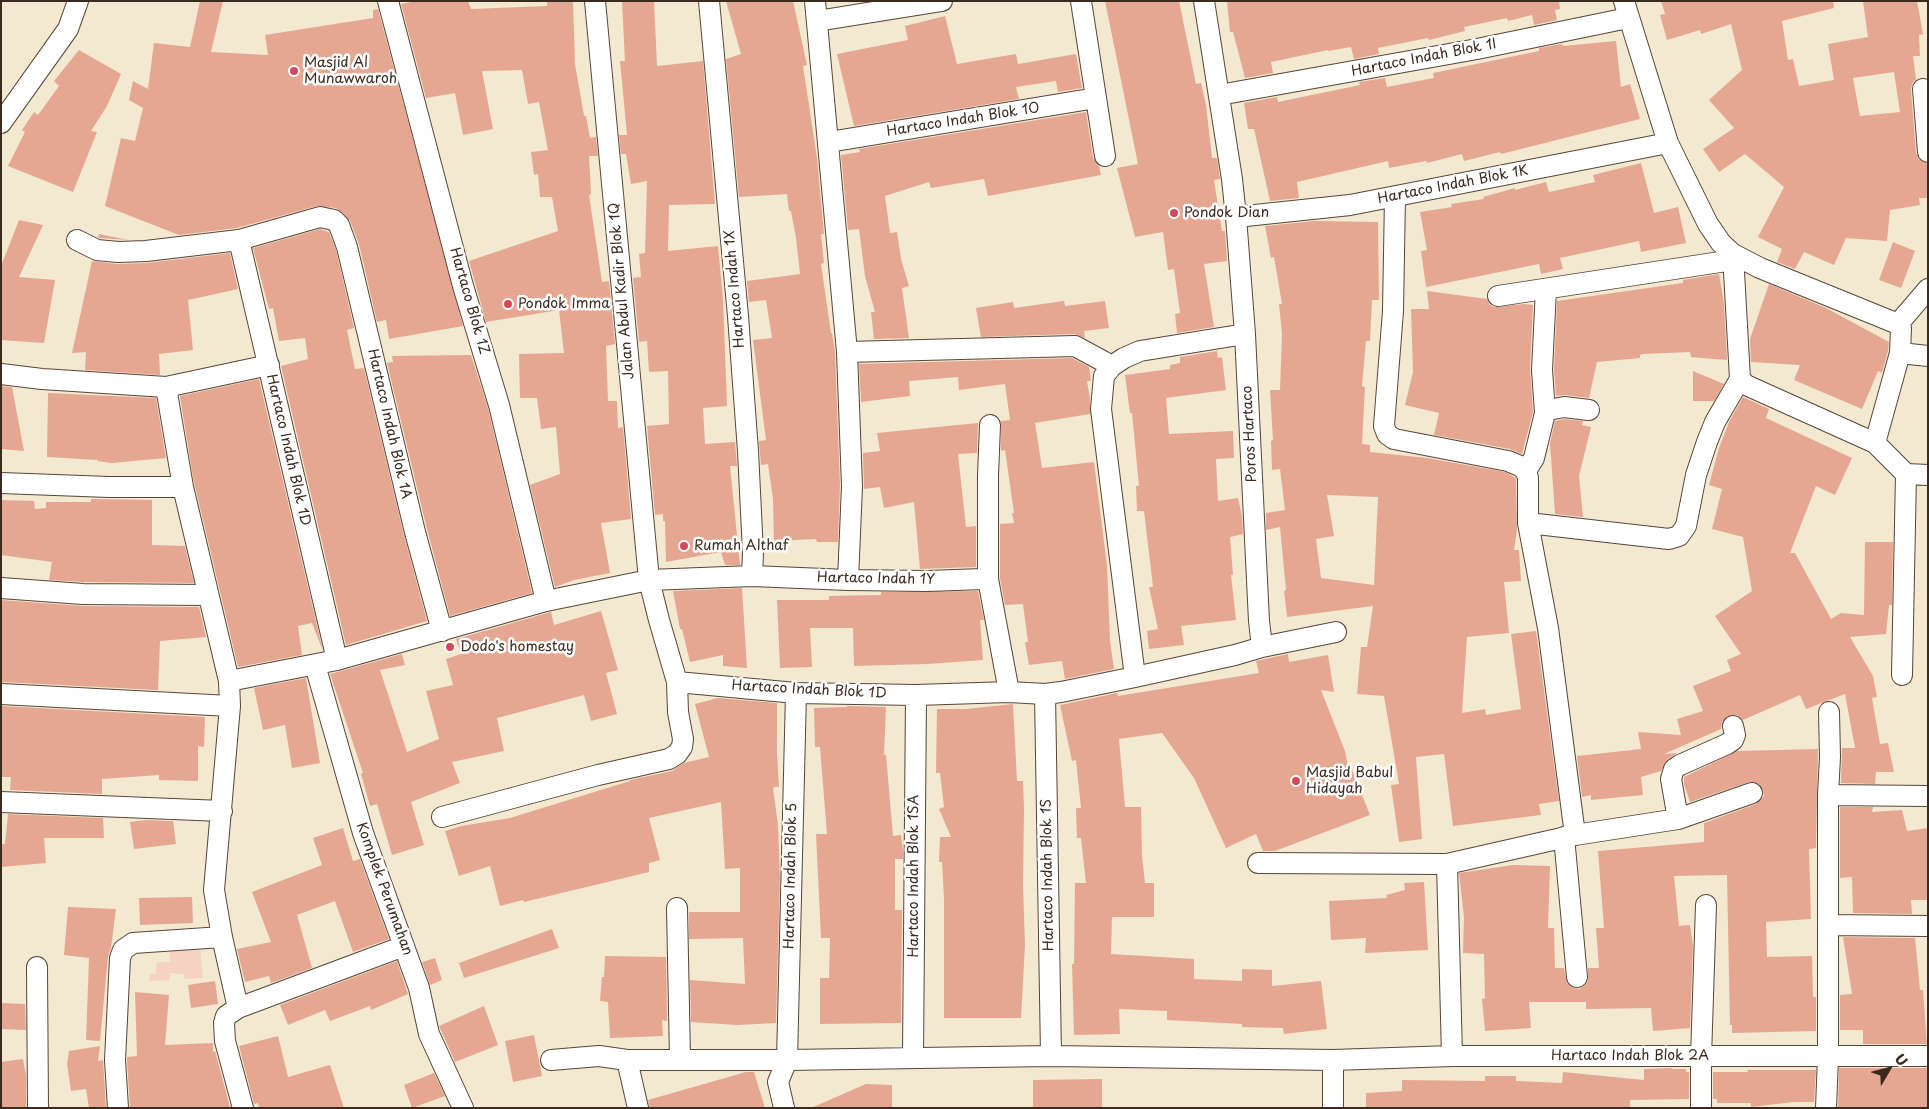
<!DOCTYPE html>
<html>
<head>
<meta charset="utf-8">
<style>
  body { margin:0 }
  #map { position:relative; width:1929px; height:1109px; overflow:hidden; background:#f3e8d0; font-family:"Playpen Sans",sans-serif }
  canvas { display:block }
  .frame { position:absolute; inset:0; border:2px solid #3b2a1e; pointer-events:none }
  .north { position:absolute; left:1864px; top:1044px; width:50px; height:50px; -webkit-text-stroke:4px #fff; paint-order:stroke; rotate:53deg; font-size:14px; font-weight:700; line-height:20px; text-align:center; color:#3b2a1e }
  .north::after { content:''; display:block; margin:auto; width:18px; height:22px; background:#3b2a1e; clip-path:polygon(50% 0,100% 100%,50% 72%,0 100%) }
</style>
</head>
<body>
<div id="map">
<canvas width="1929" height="1109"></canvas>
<div class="frame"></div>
<div class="north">U</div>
</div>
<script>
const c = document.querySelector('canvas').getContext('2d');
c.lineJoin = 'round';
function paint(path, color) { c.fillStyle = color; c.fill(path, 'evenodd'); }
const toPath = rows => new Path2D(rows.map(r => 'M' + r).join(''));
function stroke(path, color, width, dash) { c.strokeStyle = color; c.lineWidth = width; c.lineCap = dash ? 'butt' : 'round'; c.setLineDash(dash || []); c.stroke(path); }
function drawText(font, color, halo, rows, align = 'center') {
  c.font = font + ' "Playpen Sans",sans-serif'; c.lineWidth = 5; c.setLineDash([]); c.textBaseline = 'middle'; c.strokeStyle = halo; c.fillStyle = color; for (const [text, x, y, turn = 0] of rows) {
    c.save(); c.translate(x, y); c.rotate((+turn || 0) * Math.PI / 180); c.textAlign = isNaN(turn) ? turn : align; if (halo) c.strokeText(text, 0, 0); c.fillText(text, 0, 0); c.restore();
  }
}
const built = toPath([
  [200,946,203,978,184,979,184,974,170,973,170,980,149,981,150,974,156,974,157,962,170,962,169,948]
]);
const building = toPath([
  [200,1,223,1,211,52,268,55,265,35,373,18,373,10,378,9,463,326,389,339,386,320,377,322,359,244,350,221,342,212,336,208,317,206,237,228,179,235,105,206,121,138,135,141,143,108,129,100,133,81,148,89,154,43,190,47],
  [417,1,468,1,471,9,547,6,547,1,573,1,575,64,584,116,586,116,590,138,596,137,598,156,589,156,591,194,589,195,602,282,609,281,615,344,606,346,608,401,617,401,618,428,623,427,631,519,601,523,610,573,574,580,555,587,530,485,560,474,556,427,541,429,537,398,520,398,519,354,564,353,559,310,486,322,469,261,558,231,552,197,540,197,538,174,534,175,531,152,548,150,539,102,528,104,522,70,482,71,493,129,463,135,455,93,426,98,401,4],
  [622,1,654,1,657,66,703,61,715,204,669,205,668,251,718,246,723,299,727,406,703,408,705,444,735,442,737,466,730,466,740,565,725,565,721,552,666,562,665,521,663,521,663,514,655,515,647,426,669,424,668,371,649,372,647,341,639,342,633,278,641,277,639,254,645,253,647,181,631,184,626,154,621,154,619,135,627,135,620,61,625,61],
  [726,1,793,1,807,65,803,66,817,158,824,234,821,234,824,263,821,264,831,333,832,333,835,353,840,486,838,542,817,542,816,539,774,541,773,499,768,464,761,465,759,441,766,440,753,340,772,338,766,300,749,302,747,281,800,274,796,238,791,211,789,211,787,194,739,197,726,59,741,54],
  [1105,1,1179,1,1196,84,1201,83,1206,105,1212,158,1217,158,1220,179,1214,180,1222,231,1225,231,1227,261,1204,264,1214,327,1177,333,1175,314,1180,313,1174,269,1168,270,1163,232,1135,237,1117,168,1138,164],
  [1227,1,1559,1,1560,9,1555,10,1557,20,1534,25,1532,15,1508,21,1507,18,1464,27,1465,31,1429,40,1428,38,1378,48,1379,54,1354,59,1351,47,1328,51,1328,50,1271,62,1273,73,1245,78,1233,32,1230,32],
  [1661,1,1833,1,1834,8,1782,21,1788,60,1793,59,1799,86,1834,80,1828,44,1868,37,1863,1,1917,1,1923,34,1919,35,1920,56,1913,56,1916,79,1912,84,1911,90,1916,153,1919,159,1928,164,1928,198,1919,198,1920,205,1890,210,1887,241,1846,238,1834,265,1804,252,1795,269,1777,262,1782,249,1758,237,1784,187,1745,154,1719,172,1703,149,1734,128,1709,100,1742,70,1731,24,1701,34,1700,30,1667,40,1660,15,1665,14],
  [1894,72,1900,112,1860,116,1853,78],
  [945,16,957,64,1016,54,1018,64,1076,54,1082,88,1058,92,1056,81,1016,87,1019,99,854,126,837,54,908,40,905,26],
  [1616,41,1621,87,1630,84,1640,119,1501,154,1500,152,1464,161,1462,154,1427,163,1426,161,1389,168,1388,161,1297,182,1299,198,1270,201,1254,129,1248,129,1244,103,1277,97,1278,102,1360,85,1359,82,1385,78,1387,87,1434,78,1433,73,1539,51,1539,48,1562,44,1563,46],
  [79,50,121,74,107,106,91,131,97,132,73,192,8,166,25,132,22,130,34,112,38,115,59,86,54,81],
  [1086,112,1093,158,1099,166,1101,175,988,196,984,179,931,188,929,182,885,196,890,233,897,232,901,259,909,286,902,288,909,338,874,339,871,312,875,312,865,276,859,229,848,230,841,155,860,152,859,149],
  [1641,163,1654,213,1678,207,1686,243,1641,252,1639,241,1560,258,1563,269,1541,274,1539,264,1426,287,1421,251,1427,250,1420,212,1452,207,1451,204,1484,199,1483,197,1515,188,1515,190,1546,182,1549,192,1595,182,1593,175],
  [19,220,43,225,19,277,55,280,44,343,1,340,1,266],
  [1314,221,1378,222,1379,300,1372,300,1370,341,1366,341,1362,386,1365,387,1362,444,1370,445,1370,452,1427,458,1505,472,1516,478,1517,530,1514,550,1519,550,1521,581,1504,582,1509,633,1467,637,1462,713,1485,709,1486,715,1521,709,1511,634,1536,631,1559,801,1539,804,1541,815,1453,826,1444,754,1416,757,1422,839,1399,842,1391,785,1399,784,1384,696,1357,694,1361,647,1367,647,1373,606,1287,617,1284,591,1286,590,1280,527,1266,530,1266,513,1285,510,1280,469,1272,470,1271,441,1273,440,1270,390,1280,390,1282,334,1279,304,1282,304,1274,257,1271,258,1265,226],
  [1327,495,1378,497,1374,585,1321,578,1316,539,1334,536],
  [320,229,329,232,336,250,354,328,347,330,355,369,364,368,404,535,427,621,346,645,281,366,308,359,305,338,279,341,273,308,269,309,253,248],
  [99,234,129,240,100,238,98,237],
  [1893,242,1915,251,1901,288,1879,280],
  [230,253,238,289,188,300,193,350,159,354,160,375,85,370,86,352,72,353,92,261,117,264,146,263],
  [1719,274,1724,304,1727,360,1691,357,1690,352,1643,354,1640,355,1640,358,1597,362,1589,398,1565,395,1556,396,1554,370,1557,301,1683,283,1683,280],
  [1769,284,1826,308,1889,342,1888,351,1882,373,1878,371,1862,409,1794,380,1800,365,1751,362,1750,339],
  [1427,291,1487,299,1489,304,1494,307,1525,304,1533,305,1530,369,1533,412,1522,454,1510,449,1434,435,1439,413,1405,405,1413,372,1411,309,1429,309],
  [1064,301,1065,306,1105,301,1109,328,1084,331,1085,338,1075,334,981,337,976,308,1013,302,1014,308],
  [1217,351,1218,358,1222,357,1226,390,1166,398,1169,434,1233,431,1234,458,1216,459,1218,501,1238,498,1242,517,1243,534,1230,537,1233,575,1231,575,1236,620,1181,626,1184,645,1149,649,1147,631,1158,629,1149,587,1153,587,1144,511,1137,511,1136,486,1139,486,1132,413,1130,413,1125,375,1170,369,1170,365,1180,363,1180,357],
  [471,355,488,408,532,593,450,616,427,529,387,363,393,362,392,356],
  [1072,358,1089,367,1091,381,1087,381,1090,399,1090,414,1035,423,1042,468,1094,462,1107,565,1110,641,1114,669,1065,679,1062,661,1029,665,1025,642,1028,642,1023,604,1005,605,1000,578,1000,524,1014,523,1012,513,1014,513,1005,450,1001,451,1001,421,1010,420,1005,384,959,390,958,377,909,381,910,396,861,402,859,364],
  [1693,371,1724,384,1714,401,1693,401],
  [259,379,323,651,312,623,298,626,302,655,238,667,193,478,180,396],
  [1,386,12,387,24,451,1,449],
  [48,393,156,398,166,458,112,463,97,461,98,460,47,457],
  [1743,397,1769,409,1766,418,1852,458,1835,495,1816,486,1790,553,1795,553,1831,619,1841,613,1864,615,1865,542,1893,542,1892,605,1889,605,1886,634,1850,637,1873,676,1877,697,1872,698,1880,744,1888,743,1894,772,1876,772,1875,784,1841,783,1842,748,1855,748,1845,694,1806,709,1800,695,1743,720,1737,715,1730,715,1722,722,1721,729,1664,754,1677,753,1667,760,1661,771,1641,777,1643,795,1591,800,1591,795,1582,797,1577,756,1641,749,1638,732,1681,735,1677,719,1703,711,1693,686,1731,671,1727,660,1741,654,1715,616,1752,591,1743,537,1712,529,1722,489,1709,485,1719,448,1729,422],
  [1564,419,1583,421,1582,425,1591,427,1579,476,1583,517,1555,514,1550,443,1555,421],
  [978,423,977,453,958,454,966,527,976,526,976,567,920,569,914,502,884,508,880,487,864,489,863,453,880,451,877,433],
  [91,499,152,500,152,545,185,546,194,583,83,582,49,580,52,562,1,555,1,500,34,501,35,509,46,508,46,502,91,502],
  [742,588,747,668,723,666,723,655,690,662,682,629,680,629,673,591],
  [978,591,984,620,980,620,983,660,927,664,854,666,853,628,810,628,812,667,780,668,777,600,829,600,829,596,881,595,881,592],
  [1,600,83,606,199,607,206,637,160,641,158,690,1,682],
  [601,611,618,670,606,673,617,714,591,721,584,695,497,718,504,751,452,762,460,783,411,802,424,845,392,855,377,804,370,806,361,774,363,773,330,674,402,654,405,665,380,670,407,752,439,739,426,691,453,685,446,659,461,654,456,639,551,612,554,625],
  [1288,654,1289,662,1328,655,1334,692,1321,690,1345,751,1348,767,1351,767,1370,815,1275,851,1263,851,1256,834,1226,848,1194,778,1162,733,1119,739,1125,807,1141,807,1142,856,1145,883,1154,883,1154,917,1112,917,1111,954,1194,959,1194,979,1242,981,1242,969,1272,970,1272,986,1321,981,1327,1029,1284,1034,1283,1028,1242,1027,1242,1024,1167,1020,1167,1011,1119,1009,1120,1034,1074,1035,1072,964,1074,964,1075,883,1086,883,1081,838,1077,838,1076,808,1081,808,1076,760,1072,761,1060,705,1117,693,1118,696,1259,673,1256,661],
  [306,678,320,763,292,768,285,725,263,730,254,688],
  [718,698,777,703,777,753,779,787,773,787,778,826,780,878,776,1023,737,1025,691,1022,690,980,745,984,743,938,689,939,689,912,740,912,740,868,725,869,721,802,649,818,660,860,649,863,649,872,524,902,523,900,500,906,490,866,459,876,445,831,461,826,510,818,630,781,630,780,672,771,684,763,709,757,695,704],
  [1013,704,1017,781,1023,781,1024,809,1023,886,1025,945,1021,1018,944,1018,944,899,942,862,939,862,940,837,951,837,939,809,944,807,940,773,936,773,937,709,966,709],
  [1,706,205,717,204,747,198,746,198,781,159,780,159,775,102,779,102,794,10,790,11,777,1,777],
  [847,706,886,707,884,755,886,755,893,836,901,835,903,851,903,859,895,859,895,910,902,910,901,1023,820,1024,820,978,829,978,830,938,821,938,816,834,827,834,820,747,815,747,814,708,847,707],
  [1818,749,1816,848,1809,849,1811,919,1766,922,1767,957,1812,956,1813,997,1816,997,1816,1031,1732,1033,1732,1025,1730,1025,1727,875,1674,876,1679,926,1690,925,1693,946,1690,1028,1653,1031,1651,1008,1586,1009,1586,1002,1529,1002,1531,1028,1485,1031,1482,999,1485,998,1484,954,1463,953,1464,917,1459,873,1513,865,1550,866,1548,928,1554,928,1555,968,1564,968,1567,983,1573,988,1579,989,1584,986,1588,981,1588,968,1599,968,1596,928,1604,928,1598,851,1704,842,1704,823,1756,804,1764,796,1763,790,1759,784,1749,782,1690,802,1684,784,1684,777,1737,751],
  [1840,807,1873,807,1872,812,1902,810,1907,831,1928,828,1928,900,1911,900,1912,914,1853,913,1852,877,1840,878],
  [8,814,103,818,104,838,44,838,46,863,1,867,1,844,5,844],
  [146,820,173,821,176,844,134,849,130,822],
  [343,828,353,861,360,859,389,939,353,952,335,901,297,915,312,968,271,983,269,976,245,982,237,949,271,942,252,892,322,865,313,838],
  [1424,882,1428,950,1365,953,1366,938,1331,940,1329,901,1387,898,1386,895,1405,890,1404,883],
  [192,897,193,923,140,925,139,898],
  [68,907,116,909,111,948,108,957,100,1041,86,1040,89,958,64,955],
  [552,929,559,948,464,978,459,963],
  [1843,937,1915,938,1920,990,1923,990,1927,1044,1863,1044,1863,1030,1840,1030,1840,995,1852,994],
  [605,956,666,957,667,1021,662,1020,663,1036,610,1038,608,1002,600,1001,602,977,604,977],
  [435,958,442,980,430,985,422,962],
  [397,961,408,994,371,1010,370,1006,330,1021,325,1010,288,1025,280,1005],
  [215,981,218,1004,191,1008,188,985],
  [135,992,169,995,165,1045,213,1043,213,1052,215,1051,230,1107,130,1108,127,1060,127,1057,137,1056],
  [1,1003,25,1004,26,1030,1,1029],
  [484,1006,498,1045,455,1062,439,1026],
  [534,1035,542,1076,513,1082,505,1041],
  [278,1036,288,1077,330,1065,344,1108,259,1108,258,1103,254,1104,239,1046],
  [100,1046,98,1061,103,1060,106,1108,89,1108,86,1089,71,1091,67,1064,69,1051],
  [23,1059,26,1076,26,1108,1,1108,1,1062],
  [1672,1068,1672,1069,1686,1069,1686,1072,1689,1072,1689,1099,1630,1100,1630,1108,1366,1108,1366,1093,1402,1091,1402,1080,1485,1081,1485,1076,1516,1076,1516,1081,1562,1083,1563,1072,1644,1080,1644,1069],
  [1839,1068,1928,1068,1928,1108,1838,1108],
  [1747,1070,1816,1070,1814,1102,1794,1102,1751,1107,1751,1103,1717,1103,1717,1099,1713,1099,1713,1072,1748,1072],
  [746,1072,754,1072,765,1108,650,1108,648,1100],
  [434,1073,445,1096,412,1108,404,1085],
  [1102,1079,1102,1108,1033,1108,1033,1080],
  [866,1084,892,1085,892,1108,811,1108]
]);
const minor = toPath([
  [388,1,463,286,499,405,546,601],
  [595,1,649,580,659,620,677,682,796,693,916,695,1009,692,1045,694,1061,692,1135,677,1235,655,1262,647,1259,621,1245,334,1236,217,1232,179,1204,1],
  [709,1,738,316,748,451,753,553,752,576],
  [815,1,847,352,852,486,848,580],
  [1081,1,1105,156],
  [1624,1,1668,143,1708,224,1721,243,1733,254,1760,268,1898,324,1901,328,1900,353,1875,443],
  [817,21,942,1],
  [1923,89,1928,152],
  [1219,95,1477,49,1628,18],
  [1,123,68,29,78,1],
  [829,142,1096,98],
  [1395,197,1393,311,1384,426,1387,434,1394,439,1508,461,1520,466,1526,471,1528,478,1528,523,1548,628,1575,835,1678,819,1752,793],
  [1236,217,1350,205,1668,143],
  [77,240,97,250,118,252,146,251,239,240,320,217,334,220,339,225,347,247,415,532,442,631],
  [239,240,337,660],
  [1733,254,1740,379,1746,385,1875,443,1906,474,1902,675],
  [1498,296,1733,260],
  [1898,324,1928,289],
  [847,352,1075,346,1112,366],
  [1900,353,1928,356],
  [1,374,42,379,166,387,269,365],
  [166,387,183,487,229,681,230,706,214,890,222,937,238,1008,226,1016,224,1023,225,1041,243,1108],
  [1545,413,1542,370,1546,289],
  [1526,471,1534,458,1545,413,1548,410,1564,407,1589,410],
  [1906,474,1928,475],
  [1,483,109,487,183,487],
  [1528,523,1669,539,1679,536,1686,526,1696,475,1707,442,1715,422,1740,379],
  [988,579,988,476,990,425],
  [1,588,83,594,208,595],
  [1262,647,1336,632],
  [315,665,363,833,419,988,429,1034,463,1108],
  [1135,677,1101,409,1104,376,1112,366,1124,358,1140,351,1245,334],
  [229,681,337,660,546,601,649,580,752,576,848,580,928,581,983,579,988,579,1009,692],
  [1,694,230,706],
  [1045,694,1051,1056],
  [1828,795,1928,796],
  [1,802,222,811],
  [442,817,598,775,669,759,677,754,682,747,683,739,678,712,677,682],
  [1678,819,1671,779,1674,769,1680,765,1727,744,1733,740,1735,735,1733,726],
  [1564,837,1577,977],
  [1258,863,1447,864,1452,1056],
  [1447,864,1575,835],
  [677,908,680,1059],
  [1828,925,1928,926],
  [37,967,38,1108],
  [238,1008,404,946],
  [913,1057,916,695],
  [551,1060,599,1056,627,1060,787,1060,1051,1056,1333,1060,1452,1056,1928,1056],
  [627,1060,638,1108],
  [118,1108,115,1060,120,958,123,950,133,943,222,937],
  [784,1108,778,1082,787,1060,796,693],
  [1333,1108,1333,1060],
  [1701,1108,1701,1057,1706,905],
  [1826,1108,1828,1057,1828,795,1830,757,1829,712]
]);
const markers = [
  [294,71,5,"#d1495b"],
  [1174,213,5,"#d1495b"],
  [508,304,5,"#d1495b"],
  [684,546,5,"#d1495b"],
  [450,647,5,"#d1495b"],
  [1296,781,5,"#d1495b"]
];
const streetNames = [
  ["Hartaco Indah Blok 1I",1424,58,-11],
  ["Hartaco Indah Blok 1O",963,120,-9],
  ["Hartaco Indah Blok 1K",1453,185,-11],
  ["Hartaco Indah 1X",735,289,-95],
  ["Jalan Abdul Kadir Blok 1Q",622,291,-95],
  ["Hartaco Blok 1Z",469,301,74],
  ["Hartaco Indah Blok 1A",389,424,77],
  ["Poros Hartaco",1250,434,-93],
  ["Hartaco Indah Blok 1D",288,450,77],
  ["Hartaco Indah 1Y",876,579,1],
  ["Hartaco Indah Blok 1D",809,690,3],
  ["Hartaco Indah Blok 1S",1048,875,-91],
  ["Hartaco Indah Blok 5",791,876,-89],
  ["Hartaco Indah Blok 1SA",914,876,-90],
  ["Komplek Perumahan",384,889,70],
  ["Hartaco Indah Blok 2A",1630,1056]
];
const poiNames = [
  ["Masjid Al",304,63],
  ["Munawwaroh",304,79],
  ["Pondok Dian",1184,213],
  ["Pondok Imma",518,304],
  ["Rumah Althaf",694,546],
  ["Dodo's homestay",460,647],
  ["Masjid Babul",1306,773],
  ["Hidayah",1306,789]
];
paint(built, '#f5d2c2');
paint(building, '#e6a792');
stroke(minor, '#574639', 22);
stroke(minor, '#fff', 20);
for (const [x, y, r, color] of markers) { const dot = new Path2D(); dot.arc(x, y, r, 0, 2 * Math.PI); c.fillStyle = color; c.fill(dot); stroke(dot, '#fff', 2); }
drawText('14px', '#3b2a1e', '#fff', streetNames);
drawText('14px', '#3b2a1e', '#fff', poiNames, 'left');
</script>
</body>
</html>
